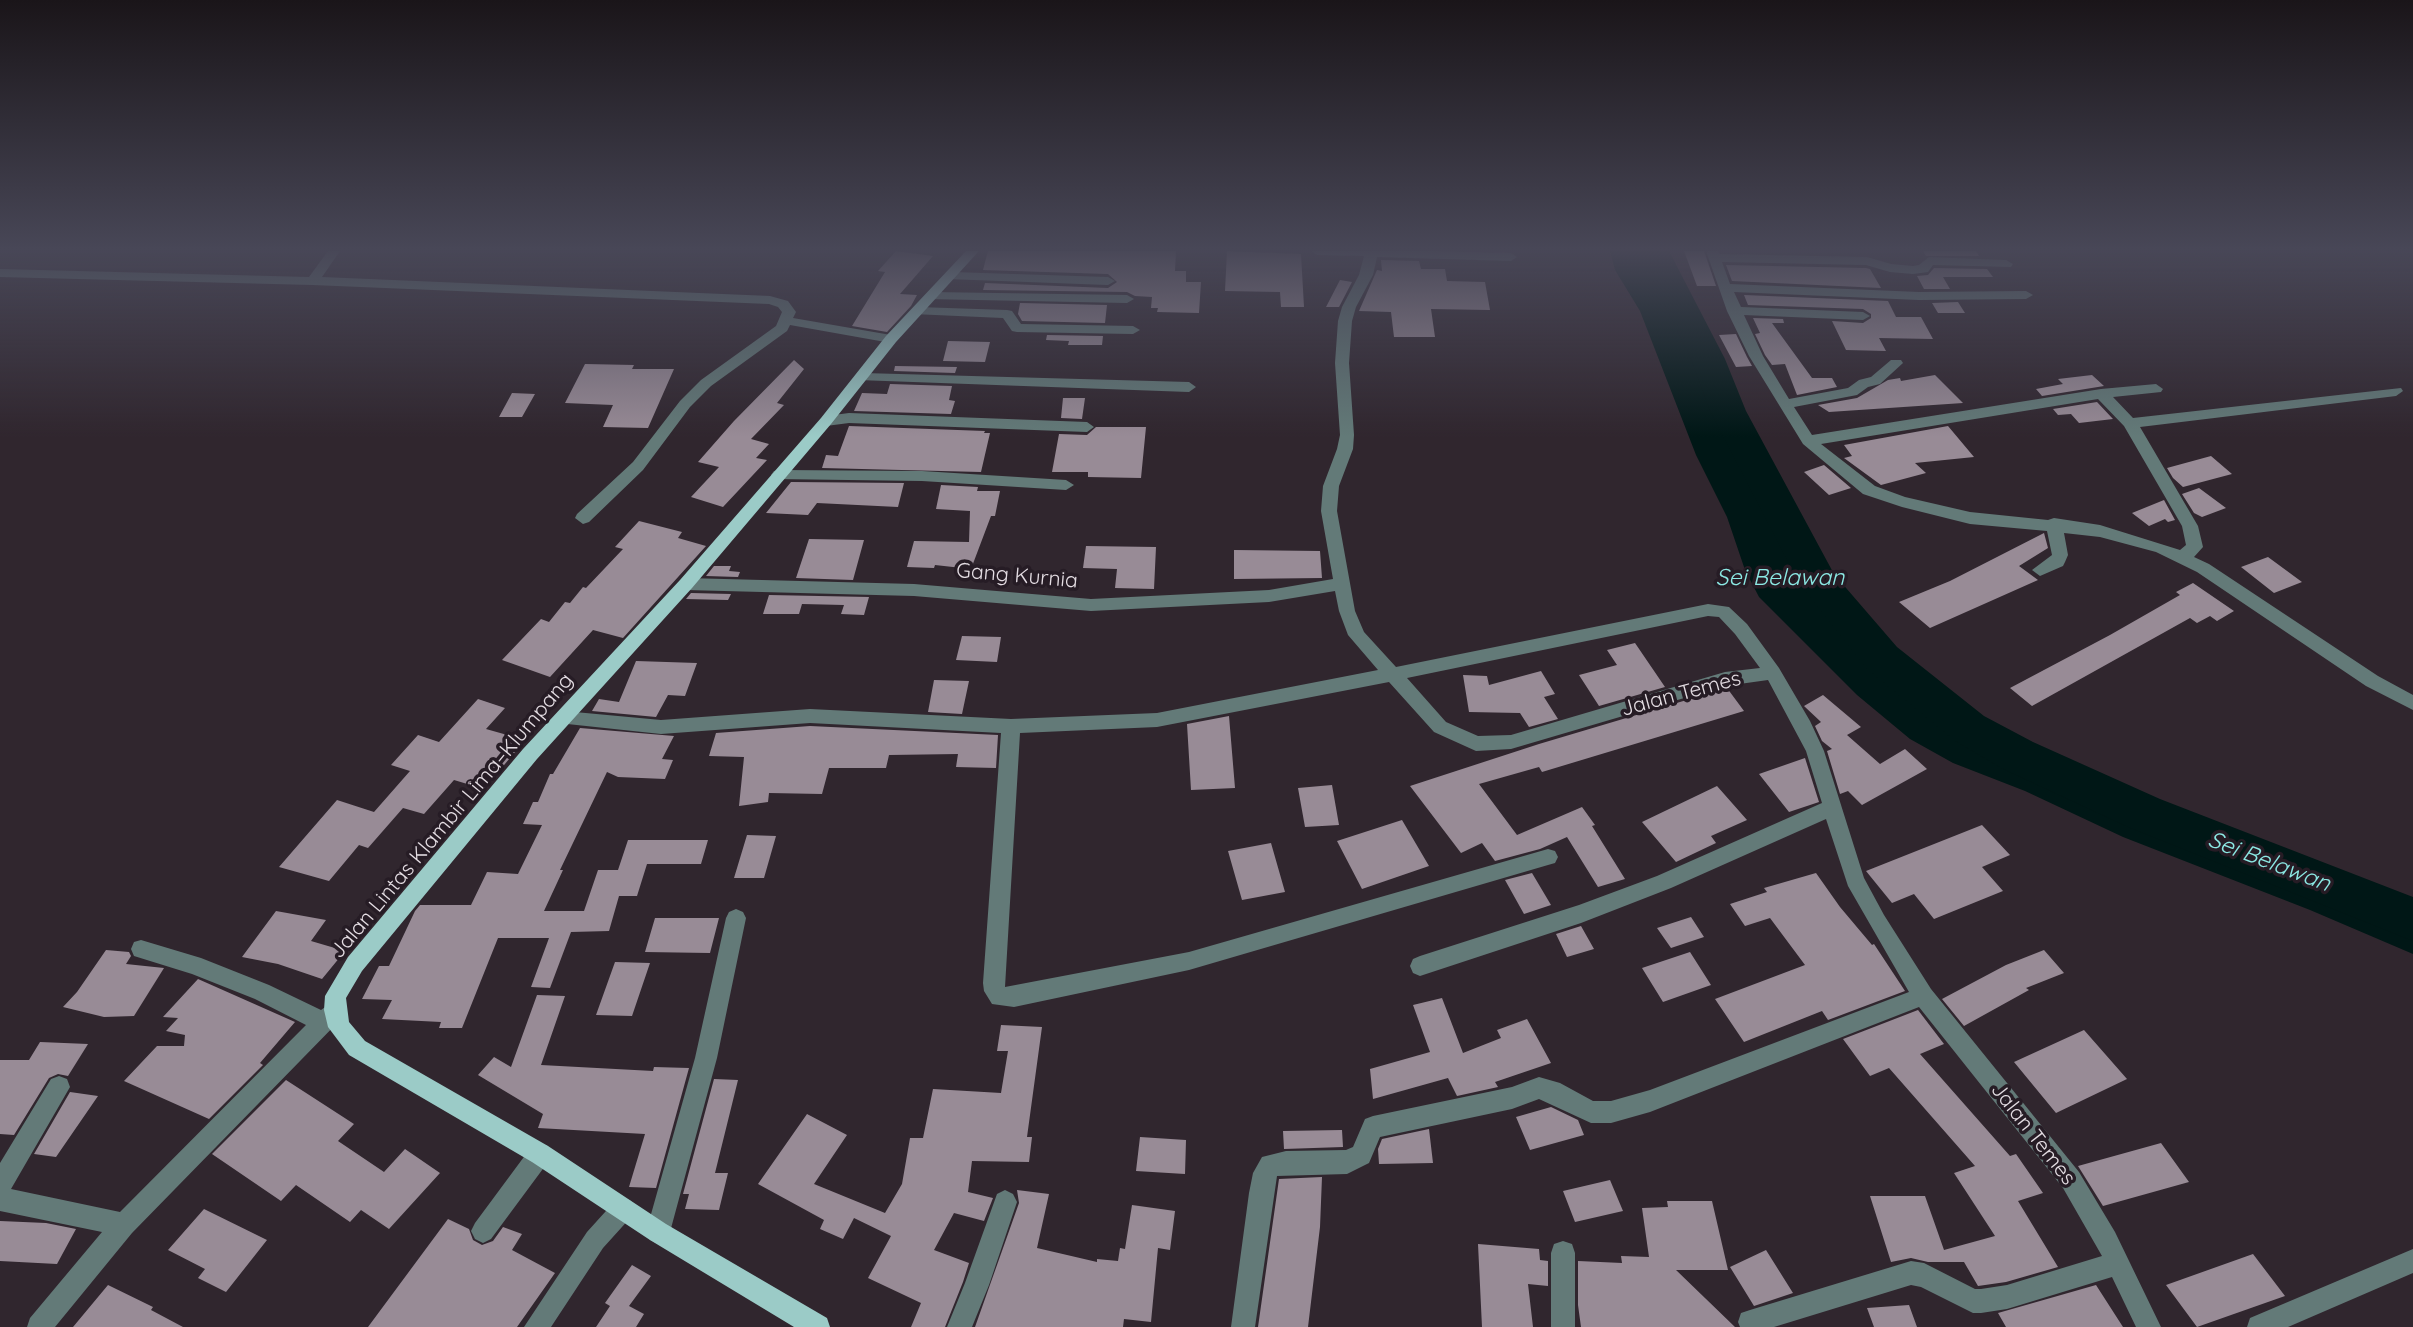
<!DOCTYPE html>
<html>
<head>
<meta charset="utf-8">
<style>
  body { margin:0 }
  canvas { display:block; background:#30262e }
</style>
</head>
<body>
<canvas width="2413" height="1327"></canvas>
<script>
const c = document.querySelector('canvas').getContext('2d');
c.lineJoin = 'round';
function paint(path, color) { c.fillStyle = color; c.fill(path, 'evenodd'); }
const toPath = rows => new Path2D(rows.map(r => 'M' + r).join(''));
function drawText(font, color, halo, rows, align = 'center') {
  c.font = font + ' Quicksand,sans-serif'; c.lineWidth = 7; c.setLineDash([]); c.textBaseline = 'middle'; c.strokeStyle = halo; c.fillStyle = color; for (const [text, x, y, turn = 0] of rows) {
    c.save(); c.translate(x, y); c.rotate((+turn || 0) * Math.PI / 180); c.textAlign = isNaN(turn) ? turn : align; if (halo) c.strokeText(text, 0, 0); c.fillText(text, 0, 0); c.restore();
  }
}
const water = toPath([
  [1610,251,1659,251,1668,293,1695,365,1772,498,1798,553,1858,639,1921,697,1976,741,2062,786,2293,881,2413,922,2413,954,2310,910,2123,837,2025,791,1953,763,1910,739,1857,695,1759,597,1745,570,1727,517,1696,455,1640,311,1615,270]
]);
const river = toPath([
  [1639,251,1669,251,1725,359,1746,411,1834,574,1897,647,1984,716,2033,742,2160,799,2413,897,2413,941,2128,827,2001,768,1954,740,1867,669,1799,583,1710,411,1691,359,1639,251]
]);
const building = toPath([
  [896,251,933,256,900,294,917,295,911,306,887,332,852,326,885,272,878,271],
  [988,251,1176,251,1175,271,1186,271,1186,282,1201,282,1199,313,1157,312,1158,308,1151,308,1152,297,1135,296,1127,292,983,290,985,283,1108,288,1117,282,1108,274,983,270],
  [1227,251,1301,254,1304,307,1281,307,1280,292,1225,291],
  [1684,251,1704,251,1716,286,1697,286],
  [1923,251,1976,251,1979,256,1926,256],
  [1381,260,1419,261,1421,269,1445,269,1447,281,1485,282,1490,310,1431,309,1435,337,1394,337,1391,312,1359,311,1377,270,1382,271],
  [1726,265,1866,268,1870,269,1881,288,1732,281],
  [1934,268,1987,269,1993,277,1943,277,1950,289,1924,289,1917,276,1928,275],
  [1340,280,1352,282,1339,307,1326,307],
  [1744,295,1888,301,1896,317,1921,317,1933,339,1879,338,1886,351,1846,350,1832,321,1863,323,1871,318,1871,314,1863,309,1748,305],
  [1958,302,1965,313,1938,313,1932,303],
  [1020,303,1107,305,1105,323,1022,321,1018,314],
  [1753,318,1783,319,1784,323,1772,323,1812,378,1832,378,1837,387,1797,395,1785,364,1772,365,1765,355,1755,334,1760,333],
  [1736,334,1747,357,1752,366,1736,367,1719,335],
  [1047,335,1103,336,1102,345,1068,345,1069,341,1046,340],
  [948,341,990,342,985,362,943,361],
  [794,360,804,369,777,403,784,405,751,439,769,444,756,458,767,460,723,507,691,497,719,467,698,462,734,421],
  [585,364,634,365,632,369,674,369,648,428,603,427,613,405,565,403],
  [895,366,957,367,955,373,894,371],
  [1935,375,1963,403,1829,412,1818,405,1857,398,1888,380,1900,378,1901,381],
  [2092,375,2104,386,2042,396,2036,389,2063,384,2058,379],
  [890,384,952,386,949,400,955,401,951,414,854,411,862,393,887,394],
  [512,393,535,394,522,417,499,417],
  [1063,398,1085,398,1082,419,1061,418],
  [2097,402,2113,419,2079,423,2071,414,2058,415,2053,409],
  [849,426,985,431,984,433,990,433,981,472,822,468,826,455,838,456],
  [1948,426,1974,457,1915,463,1926,473,1881,485,1844,458,1852,456,1844,445],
  [1096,427,1146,427,1141,478,1088,477,1088,472,1052,472,1059,434,1087,435],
  [2211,456,2232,474,2183,487,2173,478,2167,468],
  [1824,465,1851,488,1829,495,1804,472],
  [791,482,904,483,898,507,817,503,808,515,766,513],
  [941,485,978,487,977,491,1000,491,995,516,991,516,971,569,935,565,934,568,907,567,914,541,969,542,970,511,936,509],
  [2199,488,2226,508,2202,517,2194,513,2182,494],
  [2164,500,2175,520,2168,522,2165,519,2149,526,2132,513],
  [639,521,682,532,678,538,706,546,623,638,593,630,550,677,502,660,541,619,549,622,565,602,570,603,583,587,586,588,623,549,615,547],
  [2044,533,2048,548,2019,566,2038,580,1930,628,1899,602,1950,581],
  [809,539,864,540,853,580,796,578],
  [1086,546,1156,547,1154,589,1115,588,1117,569,1083,568],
  [1234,550,1320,551,1322,578,1234,579],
  [2268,557,2302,582,2274,593,2241,567],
  [714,566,731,566,729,571,740,572,738,577,706,576],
  [2193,583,2234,611,2217,621,2210,616,2197,623,2190,618,2032,706,2010,688,2110,635,2180,595,2176,592],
  [691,593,731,594,728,600,686,599],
  [769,595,869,597,864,615,841,614,844,605,802,604,799,614,763,614],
  [962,636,1001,637,997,662,956,660],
  [1635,643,1665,687,1599,706,1579,675,1617,665,1607,650],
  [636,661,697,663,685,696,668,695,656,717,592,711,599,699,619,702],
  [1541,671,1555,694,1544,697,1558,719,1529,727,1520,713,1469,712,1463,675,1487,676,1489,685],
  [934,680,969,681,962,714,928,712],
  [1727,688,1744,711,1542,772,1539,767,1479,784,1517,835,1582,807,1595,825,1592,826,1625,879,1598,887,1567,837,1540,849,1495,861,1482,843,1461,853,1410,786,1539,744],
  [1823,695,1861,727,1847,735,1880,764,1905,749,1927,769,1862,805,1848,791,1840,794,1827,751,1832,749,1822,741,1815,726,1821,722,1804,706],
  [478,699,505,708,486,729,525,740,484,789,454,780,424,814,403,808,368,848,359,845,329,881,279,867,337,800,374,812,410,771,391,765,418,735,439,742],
  [1229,716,1235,788,1191,790,1187,724],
  [810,726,998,735,996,768,956,767,958,754,889,755,886,768,829,768,822,794,769,793,768,802,739,806,744,757,709,756,716,733],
  [580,728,674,736,662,759,673,760,665,779,618,777,607,772,560,870,563,870,544,911,584,911,598,870,618,870,628,840,708,840,701,864,647,864,637,896,619,896,609,931,571,932,550,988,531,987,549,938,498,938,462,1028,439,1028,441,1022,382,1019,392,1000,362,999,379,966,389,966,415,911,420,905,471,905,487,872,518,874,542,825,523,824,533,802,538,802,550,774,553,774],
  [1805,758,1819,802,1789,812,1759,774],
  [1332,785,1339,825,1305,827,1298,788],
  [1717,786,1747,820,1711,836,1716,843,1676,862,1642,822],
  [1402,820,1429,866,1362,889,1337,841],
  [1982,825,2010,855,1982,867,2003,891,1934,919,1914,894,1892,903,1866,871],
  [747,835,776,836,764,878,734,878],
  [1271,843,1285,892,1242,900,1228,851],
  [1532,873,1551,905,1524,914,1505,880],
  [1816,873,1840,907,1872,945,1874,944,1905,991,1828,1020,1822,1011,1744,1042,1715,999,1805,965,1770,918,1745,926,1730,904,1767,892,1764,888],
  [276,911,326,920,311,941,345,951,322,979,278,964,242,957],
  [1691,917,1704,937,1671,948,1657,928],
  [655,918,719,918,710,953,645,952],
  [1581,926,1594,949,1567,957,1556,934],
  [106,950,129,952,131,956,126,964,164,968,134,1016,104,1017,63,1007,77,992],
  [2044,950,2064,973,2026,988,2029,990,1964,1026,1942,999,2006,965],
  [1690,952,1711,985,1663,1002,1642,968],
  [615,962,650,963,632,1016,596,1015],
  [198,979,295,1022,260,1063,263,1065,209,1119,124,1081,157,1046,184,1046,185,1035,166,1031,178,1018,163,1017],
  [537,995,565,996,541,1065,653,1071,654,1067,689,1068,656,1188,629,1187,645,1134,538,1128,543,1114,478,1075,494,1057,511,1067],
  [1442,998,1463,1053,1501,1038,1497,1030,1527,1019,1551,1063,1495,1082,1498,1087,1457,1096,1448,1078,1373,1099,1370,1069,1430,1052,1413,1005],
  [1918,1010,1944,1044,1920,1054,2010,1156,2016,1154,2043,1193,2018,1201,2058,1267,2006,1282,1978,1286,1964,1262,1928,1262,1911,1258,1891,1262,1870,1196,1925,1196,1944,1250,1995,1236,1954,1173,1975,1166,1889,1068,1870,1076,1843,1039],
  [1001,1025,1042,1027,1027,1137,1032,1137,1029,1162,972,1161,968,1192,993,1198,984,1221,954,1213,934,1250,969,1263,963,1282,945,1327,911,1327,921,1303,868,1278,891,1236,854,1218,843,1239,820,1229,824,1220,758,1184,807,1114,847,1135,814,1184,885,1213,902,1184,910,1138,923,1138,933,1089,1001,1093,1008,1051,997,1051],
  [2084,1030,2127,1079,2056,1113,2014,1062],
  [40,1042,88,1044,68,1076,58,1074,49,1078,14,1135,0,1134,0,1060,29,1060],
  [714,1079,738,1080,715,1173,728,1173,719,1210,685,1209,689,1194,683,1194],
  [286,1080,354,1124,338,1141,384,1172,405,1149,440,1173,389,1229,361,1210,350,1222,296,1185,281,1201,212,1154],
  [70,1092,98,1096,56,1157,34,1154],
  [1551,1107,1578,1120,1584,1135,1530,1150,1516,1117],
  [1429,1129,1433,1163,1379,1164,1378,1149,1382,1139],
  [1342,1130,1343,1147,1284,1149,1283,1131],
  [1140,1137,1186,1140,1185,1174,1136,1171],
  [2161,1143,2189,1182,2103,1206,2078,1166],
  [1322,1177,1320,1227,1308,1327,1258,1327,1279,1179],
  [1610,1180,1623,1211,1575,1222,1563,1191],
  [1017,1190,1049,1194,1037,1248,1097,1262,1097,1259,1118,1261,1120,1248,1125,1249,1132,1205,1175,1211,1170,1250,1158,1248,1151,1322,1124,1319,1123,1327,975,1327,1019,1203],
  [1667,1201,1712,1201,1728,1270,1676,1270,1735,1327,1581,1327,1578,1305,1578,1261,1622,1263,1621,1256,1649,1257,1642,1208,1668,1207],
  [204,1209,267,1240,226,1292,198,1278,205,1269,168,1250],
  [448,1219,469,1229,473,1240,482,1245,493,1241,503,1227,522,1234,512,1250,555,1273,517,1327,368,1327],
  [0,1221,46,1223,76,1229,57,1264,0,1261],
  [1478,1244,1539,1249,1540,1260,1548,1261,1548,1286,1528,1284,1533,1327,1482,1327],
  [1766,1250,1793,1293,1754,1306,1730,1267],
  [2253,1254,2285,1296,2197,1327,2166,1285],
  [632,1265,651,1276,629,1306,644,1314,636,1327,596,1327,610,1306,605,1303],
  [108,1285,153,1307,151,1310,183,1327,73,1327],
  [2096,1285,2123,1327,2006,1327,1998,1313],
  [1909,1305,1917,1327,1874,1327,1867,1308]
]);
const minor = toPath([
  [328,251,340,251,322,277,770,296,788,301,796,312,793,318,891,335,898,339,891,343,790,325,787,331,711,386,690,407,643,470,589,522,583,524,575,518,577,514,633,462,680,401,701,380,776,326,782,312,778,307,769,304,313,285,0,277,0,269,309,277,328,251],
  [1311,251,1436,251,1511,253,1517,257,1511,261,1377,257,1373,275,1356,307,1352,321,1349,363,1354,435,1353,449,1339,486,1337,511,1355,611,1364,632,1396,667,1708,604,1729,607,1747,624,1779,668,1810,721,1824,751,1864,878,1884,915,1931,989,2079,1172,2115,1232,2161,1327,2136,1327,2112,1277,2007,1309,1981,1313,1973,1313,1921,1287,1911,1285,1774,1327,1740,1327,1738,1322,1741,1313,1750,1310,1911,1261,1924,1263,1975,1289,1981,1289,2007,1285,2102,1256,2063,1188,1919,1007,1650,1112,1611,1123,1591,1123,1539,1099,1512,1109,1380,1137,1369,1163,1347,1174,1277,1176,1255,1327,1231,1327,1249,1193,1253,1173,1262,1157,1286,1151,1346,1150,1353,1147,1365,1119,1373,1116,1512,1087,1539,1077,1560,1083,1593,1101,1611,1101,1650,1090,1909,992,1848,886,1826,819,1671,888,1581,923,1420,976,1413,973,1410,966,1413,959,1420,956,1579,905,1657,876,1822,803,1806,751,1768,680,1725,686,1511,749,1476,751,1434,732,1389,682,1157,727,1020,733,1005,987,1189,952,1548,849,1555,851,1558,857,1555,863,1548,865,1189,970,1014,1007,992,1004,984,991,983,983,1001,733,810,723,661,734,558,723,555,718,558,713,564,711,661,720,810,709,1011,719,1157,713,1378,670,1348,635,1339,611,1335,591,1269,602,1091,611,914,596,686,590,678,584,686,578,914,584,1091,599,1269,590,1333,579,1321,511,1323,486,1337,449,1340,435,1335,363,1338,321,1342,307,1359,275,1364,256,1317,255,1311,251],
  [1708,616,1719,617,1735,634,1760,668,1725,672,1511,735,1478,736,1446,722,1407,678,1708,616],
  [1706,251,1718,251,1720,254,1867,257,1891,264,1913,266,1919,265,1929,257,2006,260,2013,264,2011,267,1933,265,1928,272,1913,274,1890,272,1866,265,1722,262,1730,284,1919,292,2026,291,2033,295,2026,299,1919,300,1734,292,1741,307,1863,312,1870,316,1863,320,1744,315,1763,356,1789,399,1848,388,1859,380,1871,377,1891,360,1901,360,1903,363,1880,384,1868,387,1857,395,1794,407,1812,435,2101,389,2156,384,2163,389,2161,392,2113,397,2133,418,2401,388,2403,391,2396,396,2140,427,2198,526,2203,547,2194,557,2209,564,2378,676,2413,695,2413,710,2366,686,2197,572,2156,552,2100,537,2064,533,2068,555,2065,562,2063,566,2040,576,2032,570,2052,555,2047,531,1970,524,1902,507,1863,494,1803,444,1749,356,1727,311,1706,251],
  [2098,399,2124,426,2182,526,2186,545,2180,550,2100,525,2054,518,2048,520,1970,512,1905,497,1875,486,1821,444,2098,399],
  [952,272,1108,277,1115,281,1108,285,947,279,945,276,952,272],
  [932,292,1127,295,1134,299,1127,303,927,299,925,296,932,292],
  [918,307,1007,310,1012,311,1021,324,1133,326,1140,330,1133,334,1017,332,1012,331,1003,318,913,314,911,311,918,307],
  [863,373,1189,382,1196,387,1189,392,858,380,856,377,863,373],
  [849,413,1087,422,1094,427,1087,432,849,423,826,426,819,421,826,416,849,413],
  [779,470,922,471,1066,480,1074,485,1066,490,922,481,774,479,771,475,774,471,779,470],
  [736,909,743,912,746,918,717,1058,670,1232,666,1240,658,1244,650,1240,646,1232,695,1058,726,918,729,912,736,909],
  [141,940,201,958,269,985,321,1010,335,1000,343,1003,346,1010,343,1017,132,1233,55,1327,27,1327,30,1318,102,1232,0,1211,0,1163,51,1079,59,1076,67,1079,70,1087,11,1189,120,1212,306,1025,255,999,192,974,134,956,131,949,134,942,141,940],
  [540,1143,548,1146,551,1154,548,1162,491,1239,483,1243,475,1239,471,1231,475,1223,532,1146,540,1143],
  [1005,1190,1013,1194,1017,1202,989,1285,972,1327,947,1327,965,1283,997,1194,1005,1190],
  [623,1197,631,1201,635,1209,631,1217,603,1248,551,1327,524,1327,587,1232,615,1201,623,1197],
  [1563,1241,1572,1244,1575,1253,1575,1327,1551,1327,1551,1253,1554,1244,1563,1241],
  [2413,1249,2413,1273,2288,1327,2247,1327,2250,1318,2413,1249]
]);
const major = toPath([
  [966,251,979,251,896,342,831,424,692,588,537,759,362,971,346,998,349,1022,365,1041,548,1146,666,1224,827,1318,830,1327,794,1327,650,1240,532,1162,349,1055,328,1027,324,1010,325,996,348,957,523,749,680,580,821,418,886,336,966,251]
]);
const streetNames = [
  ["Gang Kurnia",1017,576,5],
  ["Jalan Temes",1681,694,-15],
  ["Jalan Lintas Klambir Lima–Klumpang",452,816,-50],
  ["Jalan Temes",2033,1134,52]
];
const waterNames = [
  ["Sei Belawan",1780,578],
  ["Sei Belawan",2269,862,21]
];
paint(water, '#001716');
paint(river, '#001716');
paint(building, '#988b96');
paint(minor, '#637a78');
paint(major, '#9bcbc7');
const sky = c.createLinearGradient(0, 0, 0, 437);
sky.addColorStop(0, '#1a1519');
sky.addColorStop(0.57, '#484757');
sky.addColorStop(1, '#48475700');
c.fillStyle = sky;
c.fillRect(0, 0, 2413, 437);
drawText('21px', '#e4dde3', '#261c25', streetNames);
drawText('italic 23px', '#8ce9e4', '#261c25', waterNames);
</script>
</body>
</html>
